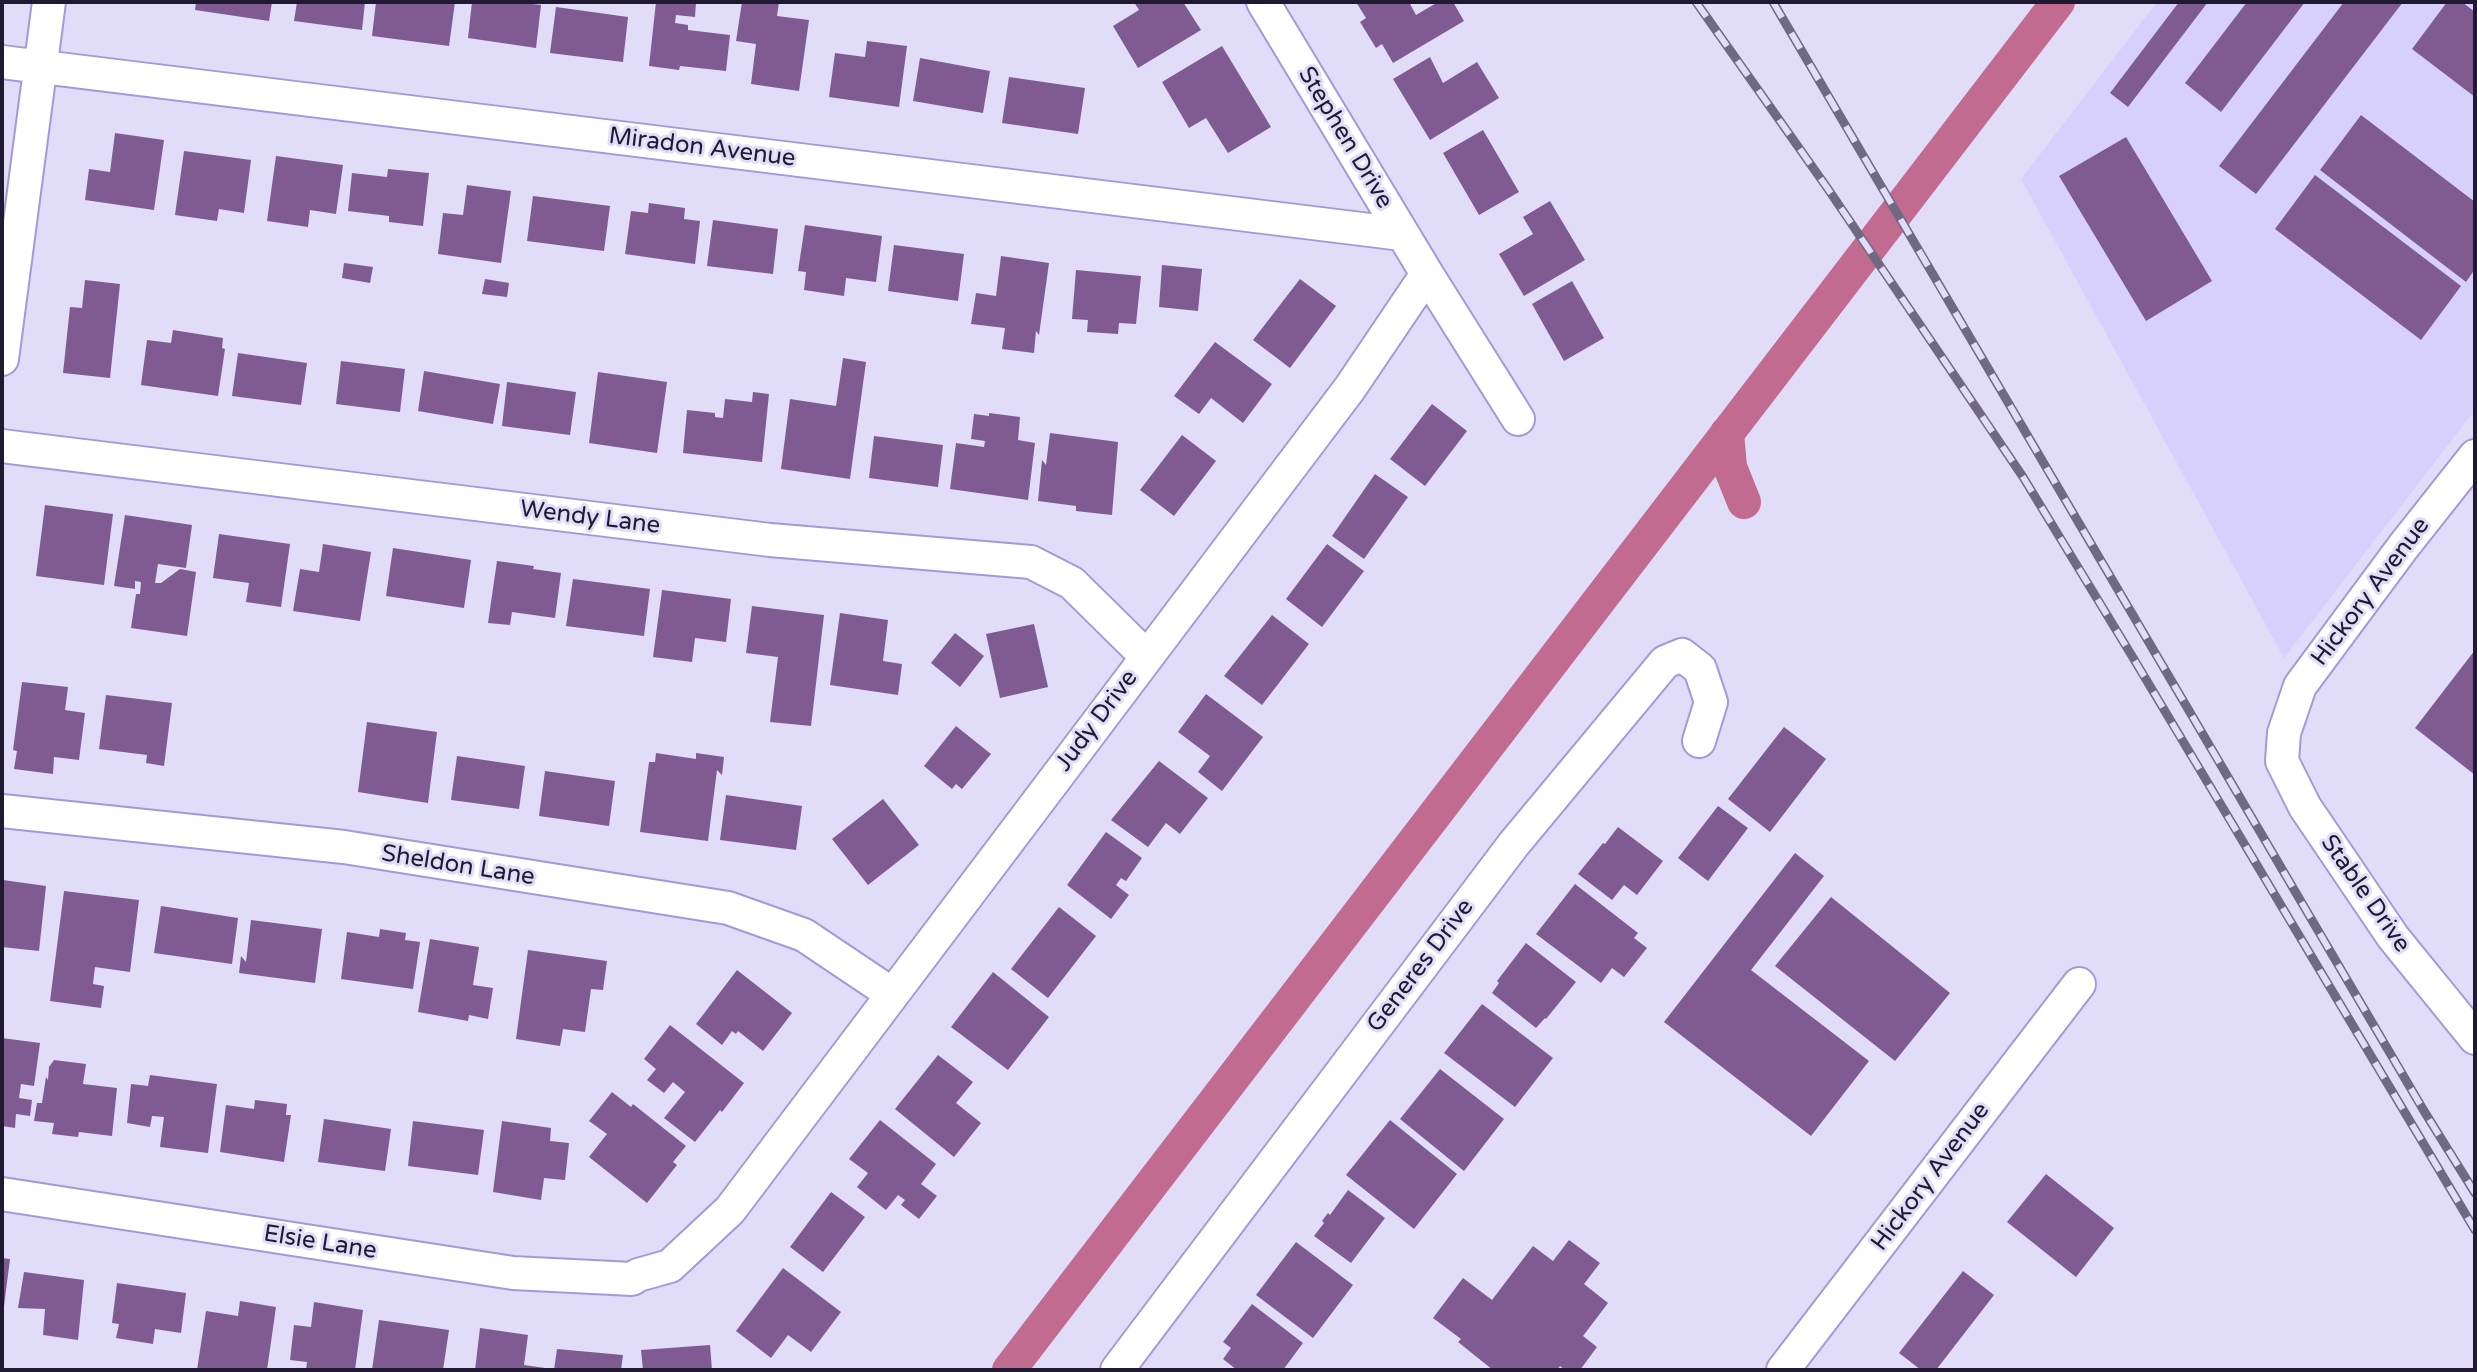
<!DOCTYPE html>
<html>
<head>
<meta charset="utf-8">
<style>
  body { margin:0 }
  #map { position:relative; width:2477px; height:1372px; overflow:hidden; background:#e1dcf7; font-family:"Varela Round",sans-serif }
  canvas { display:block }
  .frame { position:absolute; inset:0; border:4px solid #1f1931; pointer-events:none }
</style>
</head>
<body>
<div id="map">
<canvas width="2477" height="1372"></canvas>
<div class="frame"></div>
</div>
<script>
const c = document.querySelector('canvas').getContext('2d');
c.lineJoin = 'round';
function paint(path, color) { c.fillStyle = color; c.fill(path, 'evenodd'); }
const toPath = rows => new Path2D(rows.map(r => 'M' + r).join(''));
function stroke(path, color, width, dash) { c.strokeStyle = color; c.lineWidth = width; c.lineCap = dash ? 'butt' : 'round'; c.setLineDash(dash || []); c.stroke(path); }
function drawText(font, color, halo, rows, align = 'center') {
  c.font = font + ' "Varela Round",sans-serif'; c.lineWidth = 6; c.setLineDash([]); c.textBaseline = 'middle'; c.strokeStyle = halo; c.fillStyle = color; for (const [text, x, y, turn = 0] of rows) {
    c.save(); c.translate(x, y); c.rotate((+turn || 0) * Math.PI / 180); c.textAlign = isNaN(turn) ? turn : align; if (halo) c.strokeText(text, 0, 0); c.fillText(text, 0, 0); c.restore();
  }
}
const built = toPath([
  [2157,2,2475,2,2475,410,2284,658,2021,179]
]);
const canal = toPath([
  [1727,433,1730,467,1744,502],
  [1009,1370,2058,2]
]);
const building = toPath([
  [196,2,272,2,269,21,195,10],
  [297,2,365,2,362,30,294,21],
  [376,2,455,2,449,46,372,36],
  [472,2,516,2,541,5,536,48,468,38],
  [656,2,696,2,695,17,676,15,675,23,688,25,688,30,730,35,726,71,680,66,679,70,649,66],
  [742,2,779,2,777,16,809,20,799,91,751,84,756,44,736,41],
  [1134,2,1183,2,1201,30,1138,68,1113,26,1139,10],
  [1356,2,1409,2,1416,15,1438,2,1453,2,1464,21,1393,63,1382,44,1376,48,1360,22,1366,18],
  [2179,2,2208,2,2128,107,2110,93],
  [2247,2,2305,2,2221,112,2185,83],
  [2344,2,2403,2,2256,194,2219,166],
  [2447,2,2462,2,2475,12,2475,97,2412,49],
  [556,7,628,17,623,62,550,53],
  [867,41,907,46,899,107,829,97,835,53,865,57],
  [1222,46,1271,127,1228,153,1206,118,1189,128,1162,82],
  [1430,57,1443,83,1477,62,1499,98,1430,140,1393,79],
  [920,58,990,71,983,113,913,101],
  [1009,77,1085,88,1078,134,1002,123],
  [2361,115,2475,202,2475,269,2466,282,2320,170],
  [1483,130,1519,192,1479,215,1443,153],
  [115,133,164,140,154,210,85,200,89,169,110,172],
  [2126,137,2212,281,2146,321,2059,176],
  [184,151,251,160,244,213,219,209,217,221,175,215],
  [276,156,343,165,336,214,310,210,308,227,267,221],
  [388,169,429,173,423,226,389,222,389,216,348,211,352,173,387,177],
  [2315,175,2461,286,2421,340,2275,229],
  [467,185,511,191,501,263,438,254,443,213,463,215],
  [533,196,610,206,604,251,527,241],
  [1550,201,1585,260,1524,296,1499,254,1533,234,1523,217],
  [649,203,685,208,684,219,700,221,695,264,625,254,631,211,648,213],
  [713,220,778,229,773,274,707,266],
  [805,225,882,236,876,282,846,278,844,296,804,290,806,272,798,271],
  [894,245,964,254,958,301,888,291],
  [1001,256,1049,263,1039,335,1036,331,1034,353,1002,349,1005,328,971,324,976,293,996,296],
  [344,263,373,267,370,283,342,278],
  [1162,265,1202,269,1198,311,1159,307],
  [1076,270,1141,276,1136,324,1119,323,1118,334,1087,332,1088,320,1072,319],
  [485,279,509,283,507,297,482,294],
  [1300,279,1336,306,1290,368,1253,340],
  [85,280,120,284,110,378,63,373,70,307,82,308],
  [1572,281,1604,338,1564,361,1532,304],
  [173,330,223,338,222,348,225,349,218,396,141,385,147,340,171,343],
  [1215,342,1272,384,1243,423,1211,398,1199,414,1174,396],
  [238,353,307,363,301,405,232,396],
  [843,358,866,362,850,479,781,469,790,399,836,406],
  [341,361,405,369,400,412,336,404],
  [424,371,500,384,493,424,418,411],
  [598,372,667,382,657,453,589,443],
  [507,382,576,392,570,435,502,426],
  [753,392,769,394,762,462,683,453,687,410,715,413,715,417,723,418,725,399,752,402],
  [1432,404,1467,431,1425,486,1390,459],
  [989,413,1020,417,1018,440,1035,443,1028,500,950,489,956,443,984,447,985,441,971,439,974,414,989,416],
  [1050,433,1118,442,1112,515,1076,511,1076,506,1038,501,1042,460,1046,465],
  [1182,435,1216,461,1174,516,1140,490],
  [874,436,943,445,938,487,869,478],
  [1375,474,1408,497,1364,559,1332,536],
  [45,505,113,514,104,585,36,576],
  [125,515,192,525,186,568,158,564,155,583,161,583,180,569,196,572,187,636,131,628,136,594,140,594,141,582,135,581,135,589,114,586],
  [219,534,290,544,281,607,246,602,249,583,213,578],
  [323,544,371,552,360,621,293,611,300,569,319,572],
  [1327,544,1364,571,1322,627,1286,599],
  [393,548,471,560,464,608,386,596],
  [497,561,534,566,533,569,561,573,555,618,512,612,510,625,488,623],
  [573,579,650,589,644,636,566,626],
  [662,590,731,599,726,642,695,638,692,662,653,657],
  [752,606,824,615,811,726,770,722,778,657,746,653],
  [840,613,888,620,883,661,902,664,898,695,830,685],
  [1272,615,1309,644,1262,705,1224,676],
  [1034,624,1048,687,1000,698,986,634],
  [955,633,984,656,960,687,931,663],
  [2475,650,2475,775,2415,728],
  [22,682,68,687,65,710,85,713,79,760,54,757,53,774,14,769,17,751,13,750],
  [1206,694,1263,737,1222,791,1198,772,1210,756,1178,732],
  [106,695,172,703,164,766,146,763,147,755,99,749],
  [367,722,437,732,428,803,358,792],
  [956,726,991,754,962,789,956,784,952,789,924,766],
  [1784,727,1826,759,1770,832,1728,799],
  [656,753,696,759,696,753,724,757,722,775,717,770,708,841,640,832,649,762,655,762],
  [457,756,525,766,519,809,451,800],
  [1159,761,1208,798,1180,834,1166,823,1148,847,1111,820],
  [545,771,615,781,609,826,539,816],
  [726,795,802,806,796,850,720,840],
  [883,799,919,845,868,885,832,839],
  [1718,806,1748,828,1708,881,1678,858],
  [1618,827,1663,861,1637,895,1624,885,1612,900,1578,874,1603,843,1605,844],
  [1106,832,1142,858,1126,881,1121,878,1116,885,1129,895,1111,919,1067,885],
  [1795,853,1824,876,1751,970,1869,1061,1811,1136,1664,1022],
  [3,880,46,886,39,951,2,947],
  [1575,884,1638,933,1634,938,1647,948,1624,977,1612,968,1601,983,1536,934],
  [64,891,139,900,130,972,95,967,93,984,104,986,101,1008,50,1001],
  [1831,897,1950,993,1895,1061,1775,966],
  [161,906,238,918,232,964,154,953],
  [1059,907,1096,936,1048,998,1011,969],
  [251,920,322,929,315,983,239,973,241,956,246,962],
  [380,929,406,933,405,940,420,942,413,989,341,979,347,932,379,937],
  [430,939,479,947,473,985,493,988,488,1019,469,1015,468,1021,418,1012],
  [1526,943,1576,982,1546,1019,1545,1018,1536,1028,1492,993,1499,983,1497,981],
  [528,950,607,961,603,990,591,989,585,1032,563,1029,560,1046,516,1039],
  [737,970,792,1013,763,1051,738,1031,736,1034,732,1031,722,1045,696,1024],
  [993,972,1049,1017,1008,1070,951,1027],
  [1482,1004,1553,1058,1515,1107,1444,1053],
  [670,1025,744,1083,722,1112,720,1110,695,1142,664,1118,685,1092,673,1082,664,1093,647,1080,656,1069,644,1059],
  [2,1038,40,1043,34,1086,21,1084,19,1098,32,1100,30,1116,16,1114,15,1128,2,1126],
  [938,1055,973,1082,956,1103,981,1123,954,1157,895,1109],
  [54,1060,86,1064,83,1084,117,1088,112,1136,79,1132,78,1137,52,1134,54,1123,34,1121,37,1103,42,1103,46,1077,48,1080,49,1067],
  [1440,1069,1504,1119,1464,1171,1400,1119],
  [150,1075,217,1084,208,1153,160,1147,164,1117,152,1116,150,1127,127,1123,131,1084,148,1086],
  [612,1092,631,1107,633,1104,686,1146,673,1162,677,1165,647,1203,589,1157,607,1134,589,1121],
  [255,1100,287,1104,286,1115,291,1115,284,1162,220,1152,226,1105,254,1109],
  [324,1119,391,1129,385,1171,318,1162],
  [880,1120,936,1164,921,1184,937,1196,919,1219,901,1205,905,1200,898,1195,886,1210,857,1187,868,1173,849,1159],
  [1390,1120,1457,1174,1414,1229,1346,1175],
  [413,1121,484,1130,478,1175,408,1166],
  [502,1121,551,1128,550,1141,569,1143,565,1180,544,1178,541,1200,493,1192],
  [2046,1174,2114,1228,2076,1277,2007,1222],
  [1348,1190,1385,1218,1351,1263,1314,1236,1324,1223,1322,1221,1328,1213,1330,1215],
  [831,1192,865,1217,823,1272,790,1247],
  [1569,1240,1600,1263,1584,1284,1608,1303,1583,1336,1597,1347,1580,1370,1565,1370,1560,1366,1557,1370,1493,1370,1458,1342,1461,1339,1433,1318,1463,1278,1492,1300,1533,1246,1553,1261],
  [1296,1242,1353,1285,1313,1338,1256,1295],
  [2,1258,10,1259,4,1306,2,1305],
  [783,1268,841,1312,811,1352,788,1335,771,1358,736,1331],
  [1963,1271,1994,1295,1936,1370,1921,1370,1899,1353],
  [24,1272,84,1280,78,1340,43,1335,45,1309,18,1308],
  [117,1283,186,1293,181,1333,155,1329,153,1344,116,1338,119,1324,112,1323],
  [240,1301,276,1307,267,1370,197,1370,206,1311,238,1316],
  [314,1302,363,1310,355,1370,306,1370,307,1362,290,1360,294,1325,311,1327],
  [1252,1304,1303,1343,1283,1370,1237,1370,1223,1359,1231,1348,1223,1342],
  [379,1320,449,1330,443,1370,372,1370],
  [480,1328,528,1335,524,1365,545,1368,545,1370,475,1370],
  [710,1345,712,1370,643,1370,641,1350],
  [557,1349,623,1355,621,1370,554,1370]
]);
const street = toPath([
  [1263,2,1427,274],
  [2,62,1402,234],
  [2,359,49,2],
  [2,446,770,540,1031,562,1072,583,1146,656],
  [2475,456,2403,547,2300,686,2284,733,2282,761,2305,807,2393,937,2475,1038],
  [2,811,344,847,728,908,804,935,892,994],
  [2,1194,513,1273,632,1279,638,1275,670,1266,730,1210,1350,388,1427,274,1518,419],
  [1117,1370,1513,845,1665,662,1682,655,1700,669,1711,702,1699,741],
  [1783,1370,2079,984]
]);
const rail = toPath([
  [1696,2,1828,189,2023,477,2132,656,2475,1230],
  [1773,2,2424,1111,2475,1193]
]);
const streetNames = [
  ["Stephen Drive",1345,138,59],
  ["Miradon Avenue",702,148,7],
  ["Wendy Lane",590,518,7],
  ["Hickory Avenue",2371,592,-53],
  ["Judy Drive",1097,721,-53],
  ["Sheldon Lane",458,866,9],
  ["Stable Drive",2365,894,55],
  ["Generes Drive",1421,966,-53],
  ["Hickory Avenue",1931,1177,-53],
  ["Elsie Lane",320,1243,9]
];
paint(built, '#d8d0fc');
stroke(canal, '#c06b8f', 34);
paint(building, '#7f5b92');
stroke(street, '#a698d8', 36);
stroke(street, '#fff', 32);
stroke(rail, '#6f6983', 9);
stroke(rail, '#e1dcf7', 6, [18]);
drawText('24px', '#1f1931', '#e1dcf7', streetNames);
</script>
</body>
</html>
